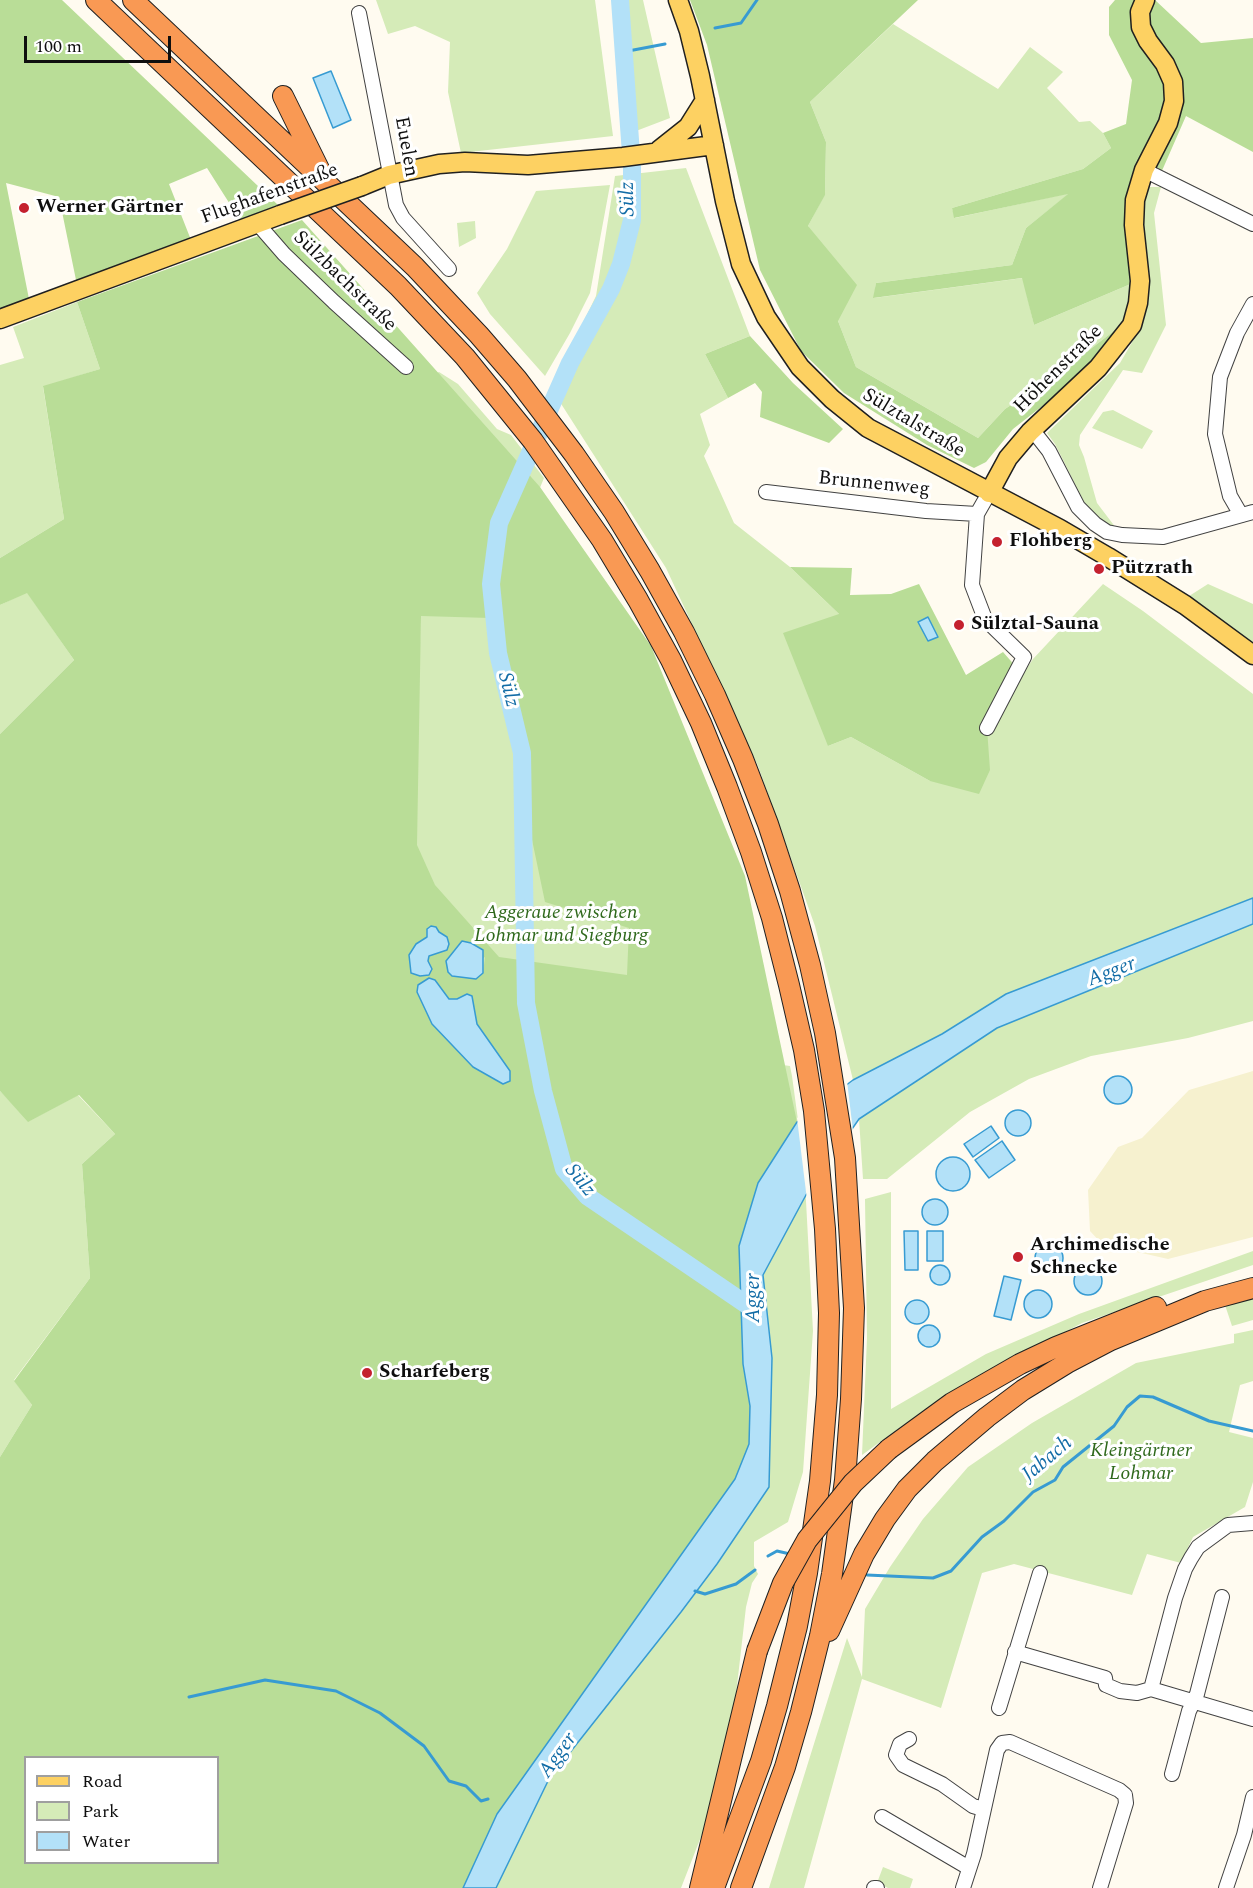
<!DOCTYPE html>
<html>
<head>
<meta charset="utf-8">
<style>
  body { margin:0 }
  #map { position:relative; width:1253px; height:1888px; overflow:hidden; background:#fffbf0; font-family:Spectral,serif }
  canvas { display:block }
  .legend { position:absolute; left:24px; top:1756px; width:195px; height:108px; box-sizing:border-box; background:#fff; border:2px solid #9f9f9f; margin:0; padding:8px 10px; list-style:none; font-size:18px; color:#0f0f0f }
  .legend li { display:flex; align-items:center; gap:12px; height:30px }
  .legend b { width:30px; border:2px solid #9f9f9f }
  .scale { position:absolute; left:24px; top:36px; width:147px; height:27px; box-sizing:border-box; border:3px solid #0f0f0f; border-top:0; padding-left:8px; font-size:18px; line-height:21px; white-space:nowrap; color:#0f0f0f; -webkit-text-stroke:4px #fff; paint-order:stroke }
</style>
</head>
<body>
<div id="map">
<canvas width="1253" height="1888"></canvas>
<ul class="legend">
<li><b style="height:8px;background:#fdd162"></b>Road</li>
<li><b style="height:16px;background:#d5ebb8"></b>Park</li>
<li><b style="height:16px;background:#b3e1f8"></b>Water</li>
</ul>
<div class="scale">100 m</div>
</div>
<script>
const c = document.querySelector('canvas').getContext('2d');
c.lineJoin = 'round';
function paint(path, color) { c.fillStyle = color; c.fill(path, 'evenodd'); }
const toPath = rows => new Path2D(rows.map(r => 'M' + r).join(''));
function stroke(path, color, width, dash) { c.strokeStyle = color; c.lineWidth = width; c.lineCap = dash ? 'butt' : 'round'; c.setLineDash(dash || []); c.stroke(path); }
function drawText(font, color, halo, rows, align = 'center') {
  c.font = font + ' Spectral,serif'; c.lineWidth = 6; c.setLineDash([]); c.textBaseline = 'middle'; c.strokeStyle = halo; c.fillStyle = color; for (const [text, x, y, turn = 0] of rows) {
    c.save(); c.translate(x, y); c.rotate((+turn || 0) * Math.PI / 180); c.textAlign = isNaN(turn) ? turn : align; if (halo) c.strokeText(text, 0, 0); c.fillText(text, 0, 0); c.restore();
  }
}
const farmland = toPath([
  [1253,1071,1253,1237,1168,1259,1102,1244,1090,1231,1088,1190,1118,1147,1142,1138,1189,1090]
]);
const green = toPath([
  [376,0,595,0,613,136,461,153,448,92,450,42,415,26,388,34],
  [617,0,643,0,670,118,636,131],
  [893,24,998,89,1030,47,1063,72,1047,88,1079,122,1090,121,1103,133,1111,148,1083,169,952,208,955,218,1070,193,1026,228,1012,265,876,283,874,298,1023,278,1034,325,1133,283,1128,320,1066,368,1005,409,978,438,856,367,838,321,808,226,825,194,826,142,810,102],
  [686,168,750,336,705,354,728,398,700,414,710,445,704,456,734,523,790,567,840,615,828,746,851,737,930,781,987,728,1033,659,1103,584,1143,611,1253,694,1253,898,1006,994,942,1034,853,1080,815,926,758,766,666,568,551,388,596,296,615,176],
  [610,185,590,293,570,333,545,376,490,314,477,293,507,249,536,191],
  [1147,187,1161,187,1154,213,1166,325,1142,373,1123,370,1080,435,1079,445,1084,457,1097,503,1116,528,1105,527,1084,502,1055,444,1047,433,1120,363,1138,332,1146,309,1148,286,1143,230,1143,202],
  [475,221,476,238,459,247,457,223],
  [77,302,100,369,43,387,64,519,0,558,0,365,24,358,13,327],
  [439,372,458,384,497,429,511,435,544,478,537,495,783,1065,790,1066,792,1076,804,1164,813,1331,803,1472,788,1522,754,1542,754,1566,758,1574,752,1583,746,1607,735,1703,704,1829,681,1888,448,1888,381,907,420,643,426,377],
  [1113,410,1153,431,1142,449,1092,428,1103,412],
  [1208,584,1253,604,1253,646,1186,598],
  [27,592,74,660,0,734,0,605],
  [1253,924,1253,1021,1188,1038,1091,1056,1029,1079,970,1112,887,1179,863,1179,859,1119,936,1067,997,1028],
  [0,1091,29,1121,78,1095,115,1134,82,1164,90,1278,14,1380,32,1405,0,1457],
  [891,1192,891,1409,986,1354,1079,1314,1253,1251,1253,1265,1082,1323,938,1400,862,1455,867,1338,865,1199],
  [1253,1297,1253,1320,1232,1326,1225,1305],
  [1253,1330,1253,1381,1240,1385,1229,1432,1253,1438,1253,1482,1245,1507,1193,1537,1181,1563,1147,1554,1132,1595,1014,1564,982,1573,941,1708,862,1679,804,1888,769,1888,847,1638,862,1677,865,1609,890,1567,923,1519,968,1467,1032,1423,1136,1363,1234,1343,1234,1334],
  [883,1867,913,1879,910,1888,888,1888,877,1883]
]);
const forest = toPath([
  [0,0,62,0,278,205,240,220,207,168,169,184,191,240,76,280,59,197,6,183,29,299,0,312],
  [690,0,918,0,810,102,826,142,825,195,808,226,857,285,838,321,856,367,978,438,1005,409,1066,368,1128,320,1096,364,1013,429,986,462,974,468,927,445,844,393,801,351,760,270,707,45],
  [1115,0,1138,0,1162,69,1168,100,1138,171,1133,283,1034,325,1022,278,873,298,876,283,1012,265,1026,228,1068,194,954,218,952,208,1083,169,1111,148,1103,133,1126,124,1132,80,1109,35,1109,7],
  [1152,0,1155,0,1201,43,1253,38,1253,152,1186,116,1161,173,1154,166,1179,103,1146,14],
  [302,220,540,487,651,646,745,876,797,1122,758,1183,739,1246,743,1364,750,1406,749,1444,735,1479,497,1814,463,1888,0,1888,0,1457,32,1405,14,1381,90,1278,82,1164,115,1134,79,1095,28,1122,0,1091,0,734,74,660,27,593,0,605,0,558,64,519,43,386,100,369,77,302],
  [421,616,490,618,511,739,545,902,629,928,627,975,499,957,435,885,417,845],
  [439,932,447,937,447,950,429,956,428,961,432,969,429,975,420,976,416,944],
  [485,957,483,973,453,976],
  [435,980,449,999,457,999,467,994,472,996,477,1024,510,1071,418,985],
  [26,1758,218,1758,218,1862,26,1862],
  [750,336,793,383,843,429,829,443,760,417,762,392,755,383,728,398,705,354],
  [790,567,852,568,850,595,891,594,919,584,966,675,1003,652,1017,668,987,728,990,770,979,794,930,781,851,737,828,746,783,633,839,614]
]);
const water = toPath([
  [331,71,351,120,333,128,313,78,331,71],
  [928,617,938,637,928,641,918,622,928,617],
  [1253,898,1253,924,997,1028,859,1119,806,1195,763,1275,772,1358,769,1487,717,1564,681,1612,549,1779,496,1888,463,1888,497,1814,735,1479,749,1444,750,1406,743,1364,739,1246,758,1183,797,1122,853,1080,942,1034,1006,994,1253,898],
  [431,926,436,927,439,932,447,937,449,944,447,950,429,956,428,961,432,969,429,975,420,976,411,973,409,955,416,944,427,937,427,929,431,926],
  [462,941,471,943,483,950,483,973,476,979,452,976,448,972,446,961,462,941],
  [429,978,435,980,449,999,457,999,467,994,472,996,477,1024,510,1071,510,1081,503,1084,473,1067,432,1024,417,992,418,985,429,978],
  '1104 1090a14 14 0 1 1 28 0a14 14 0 1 1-28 0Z',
  '1005 1123a13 13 0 1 1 26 0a13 13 0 1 1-26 0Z',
  [991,1126,999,1138,973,1157,964,1144,991,1126],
  [1002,1141,1015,1160,989,1178,975,1160,1002,1141],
  '936 1174a17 17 0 1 1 34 0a17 17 0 1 1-34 0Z',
  '922 1212a13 13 0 1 1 26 0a13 13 0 1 1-26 0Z',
  [904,1231,918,1231,918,1270,905,1270,904,1231],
  [927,1231,943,1231,943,1261,927,1261,927,1231],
  '1035 1258a14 14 0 1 1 28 0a14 14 0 1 1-28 0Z',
  '930 1275a10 10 0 1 1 20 0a10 10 0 1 1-20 0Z',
  '1074 1281a14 14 0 1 1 28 0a14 14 0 1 1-28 0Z',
  [1004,1276,1021,1280,1011,1320,994,1316,1004,1276],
  '1024 1304a14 14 0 1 1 28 0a14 14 0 1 1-28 0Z',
  '905 1312a12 12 0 1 1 24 0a12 12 0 1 1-24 0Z',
  '918 1336a11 11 0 1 1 22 0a11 11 0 1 1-22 0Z'
]);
const pier = toPath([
  [847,1081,853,1131,807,1200,797,1118]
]);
const stream = toPath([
  [715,28,741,23,757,0],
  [623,52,665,44],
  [768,1556,777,1551,790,1554],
  [867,1575,933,1578,951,1571,982,1537,1004,1521,1033,1492,1055,1480,1063,1467,1114,1426,1127,1407,1140,1396,1153,1397,1209,1421,1253,1431],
  [695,1591,705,1594,736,1584,755,1570],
  [189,1697,265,1680,336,1691,380,1713,424,1746,449,1781,466,1786,481,1801,488,1799]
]);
const river = toPath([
  [620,0,632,168,632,220,621,264,611,289,570,363,499,523,491,584,498,653,522,753,526,1003,543,1091,564,1169,587,1196,753,1309]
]);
const minor = toPath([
  [359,13,396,205,403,218,449,269],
  [1144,170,1253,224],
  [257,223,284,254,334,302,406,367],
  [1030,432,1038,437,1049,451,1078,507,1095,524,1107,532,1122,535,1163,537,1253,512],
  [766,492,926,511,977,514],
  [1241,515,1230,496,1215,434,1220,377,1237,333,1253,304],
  [987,728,1024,657,985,619,972,585,977,514,989,493],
  [1015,1652,1105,1678,1106,1685,1120,1691,1137,1693,1151,1689,1253,1719],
  [1151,1689,1175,1598,1185,1569,1191,1558,1198,1547,1228,1525,1253,1523],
  [999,1708,1040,1573],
  [909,1739,900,1744,896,1755,903,1765,942,1784,973,1806,983,1809],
  [1172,1774,1189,1711,1197,1694,1222,1597],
  [882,1817,969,1868],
  [874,1888,877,1888],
  [963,1888,974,1854,997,1750,1002,1743,1010,1742,1119,1790,1125,1795,1126,1803,1100,1888],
  [1226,1888,1244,1835,1253,1797]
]);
const major = toPath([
  [678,0,689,31,700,76,725,201,741,264,766,317,800,367,832,399,868,428,1060,529,1108,557,1185,605,1253,655],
  [659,150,688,127,705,100],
  [362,186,389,175,439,164,465,162,528,165,623,157,714,145],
  [0,319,280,215],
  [989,493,1008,458,1030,432,1098,368,1132,325,1138,303,1140,281,1134,225,1135,200,1144,170,1168,123,1174,101,1173,82,1165,64,1148,41,1141,27,1140,12,1145,0]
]);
const highway = toPath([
  [96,0,398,286,465,357,533,441,602,540,638,600,671,660,701,723,727,787,751,852,772,918,789,985,804,1050,814,1111,825,1229,829,1313,827,1395,820,1481,807,1573,797,1626,777,1706,761,1761,714,1888],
  [133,0,415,267,479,335,517,379,574,454,614,512,650,571,684,632,715,695,743,759,768,824,790,891,810,965,825,1033,845,1158,854,1308,851,1399,845,1480,832,1574,820,1636,801,1712,785,1767,741,1888],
  [283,96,319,169],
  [889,1449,952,1403,1020,1364,1056,1347,1156,1307],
  [829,1631,864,1554,885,1519,907,1489,935,1461,987,1417,1023,1390,1067,1363,1111,1340,1205,1301,1253,1288],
  [700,1888,757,1651]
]);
const majorBridge = toPath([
  [280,215,362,186]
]);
const highwayBridge = toPath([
  [757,1651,783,1583,807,1540,853,1483,889,1449]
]);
const markers = [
  [24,208,6,"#c4212f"],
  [997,542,6,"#c4212f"],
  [1099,569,6,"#c4212f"],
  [959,625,6,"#c4212f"],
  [1018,1257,6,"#c4212f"],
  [367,1373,6,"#c4212f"]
];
const streetNames = [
  ["Euelen",405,147,80],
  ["Flughafenstraße",270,195,-20],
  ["Sülzbachstraße",344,282,44],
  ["Höhenstraße",1059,370,-45],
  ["Sülztalstraße",913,424,31],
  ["Brunnenweg",874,485,6]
];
const poiNames = [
  ["Werner Gärtner",36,208],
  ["Flohberg",1009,542],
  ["Pützrath",1111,569],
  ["Sülztal-Sauna",971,625],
  ["Archimedische",1030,1246],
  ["Schnecke",1030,1269],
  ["Scharfeberg",379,1373]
];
const parkNames = [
  ["Aggeraue zwischen",561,914],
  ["Lohmar und Siegburg",561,937],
  ["Kleingärtner",1141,1452],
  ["Lohmar",1141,1475]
];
const waterNames = [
  ["Sülz",629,199,-91],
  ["Sülz",507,690,76],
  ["Agger",1112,973,-21],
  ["Sülz",579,1181,51],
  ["Agger",755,1298,-90],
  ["Jabach",1048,1460,-40],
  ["Agger",559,1756,-55]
];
paint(farmland, '#f6f1cf');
paint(green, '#d5ebb8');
paint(forest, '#b9dd97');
paint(water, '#b3e1f8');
stroke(water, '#379bd2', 1.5);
paint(pier, '#fffbf0');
stroke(stream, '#379bd2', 3);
stroke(river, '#b3e1f8', 18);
stroke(minor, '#424242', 16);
stroke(major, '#202020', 21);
stroke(highway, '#202020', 22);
stroke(minor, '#fff', 14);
stroke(major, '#fdd162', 18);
stroke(highway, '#f99954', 20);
stroke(majorBridge, '#202020', 21, []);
stroke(highwayBridge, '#202020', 22, []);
stroke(majorBridge, '#fdd162', 18);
stroke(highwayBridge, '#f99954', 20);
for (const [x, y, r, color] of markers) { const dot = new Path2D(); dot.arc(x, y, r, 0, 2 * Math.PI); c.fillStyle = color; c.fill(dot); stroke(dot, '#fff', 2); }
drawText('20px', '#0f0f0f', '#fff', streetNames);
drawText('bold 20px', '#0f0f0f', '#fff', poiNames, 'left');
drawText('italic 20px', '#2f691c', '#fff', parkNames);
drawText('italic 21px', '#126ca6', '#fff', waterNames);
</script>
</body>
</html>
